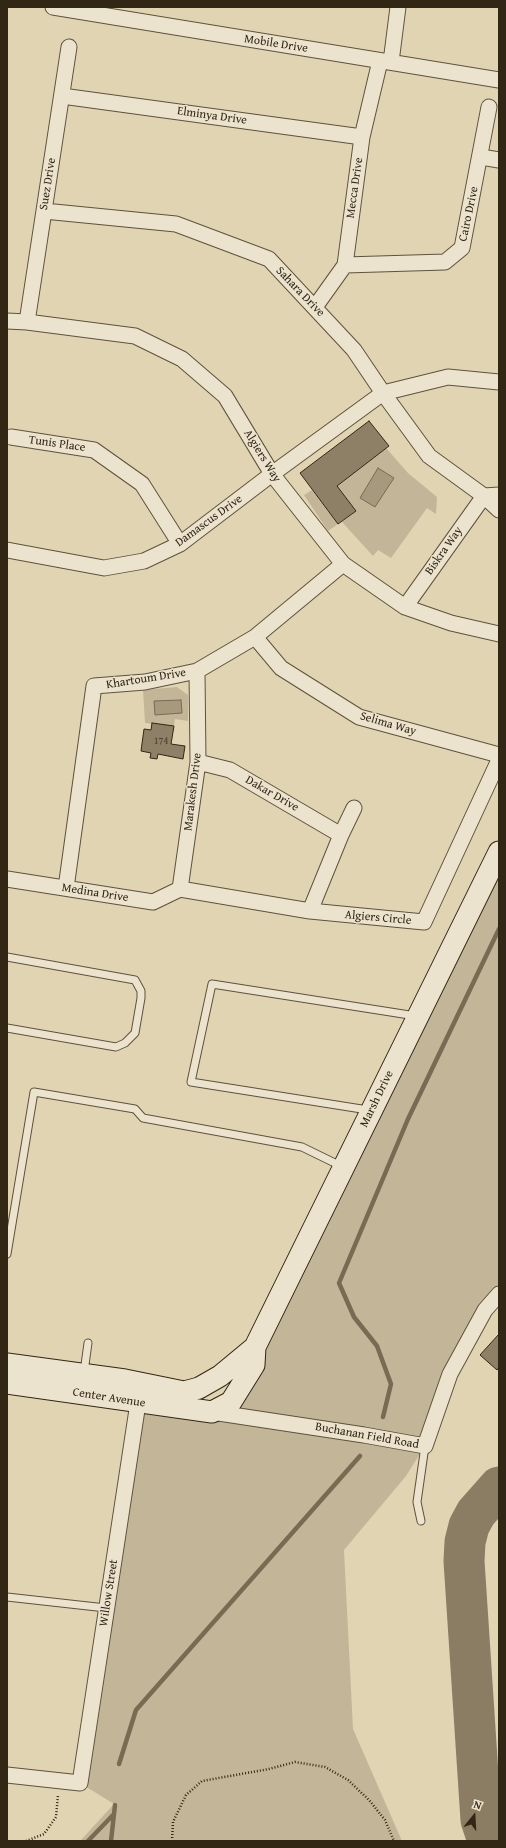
<!DOCTYPE html>
<html>
<head>
<meta charset="utf-8">
<style>
  body { margin:0 }
  #map { position:relative; width:506px; height:1848px; overflow:hidden; background:#e1d4b3; font-family:"Gentium Book Plus",serif }
  canvas { display:block }
  .frame { position:absolute; inset:0; border:8px solid #322615; pointer-events:none }
  .north { position:absolute; left:454px; top:1796px; width:40px; height:40px; -webkit-text-stroke:3px #ece3ce; paint-order:stroke; rotate:18deg; font-size:11px; font-weight:700; line-height:16px; text-align:center; color:#322615 }
  .north::after { content:''; display:block; margin:auto; width:14px; height:18px; background:#322615; clip-path:polygon(50% 0,100% 100%,50% 72%,0 100%) }
</style>
</head>
<body>
<div id="map">
<canvas width="506" height="1848"></canvas>
<div class="frame"></div>
<div class="north">N</div>
</div>
<script>
const c = document.querySelector('canvas').getContext('2d');
c.lineJoin = 'round';
function paint(path, color) { c.fillStyle = color; c.fill(path, 'evenodd'); }
const toPath = rows => new Path2D(rows.map(r => 'M' + r).join(''));
function stroke(path, color, width, dash) { c.strokeStyle = color; c.lineWidth = width; c.lineCap = dash ? 'butt' : 'round'; c.setLineDash(dash || []); c.stroke(path); }
function drawText(font, color, halo, rows, align = 'center') {
  c.font = font + ' "Gentium Book Plus",serif'; c.lineWidth = 3; c.setLineDash([]); c.textBaseline = 'middle'; c.strokeStyle = halo; c.fillStyle = color; for (const [text, x, y, turn = 0] of rows) {
    c.save(); c.translate(x, y); c.rotate((+turn || 0) * Math.PI / 180); c.textAlign = isNaN(turn) ? turn : align; if (halo) c.strokeText(text, 0, 0); c.fillText(text, 0, 0); c.restore();
  }
}
const green = toPath([
  [386,448,408,473,437,497,436,514,427,508,391,558,378,550,373,556,342,522,356,511,337,486],
  [312,490,338,524,328,531,304,495],
  [177,687,188,695,188,721,175,719,174,726,145,723,143,690],
  [499,852,499,1294,485,1310,450,1374,425,1446,406,1476,344,1550,353,1729,402,1841,80,1841,114,1804,80,1783,138,1403,217,1406,231,1401,254,1365,255,1347]
]);
const water = toPath([
  [378,468,394,478,375,507,360,498,378,468],
  [181,700,182,713,155,715,154,701,181,700]
]);
const stream = toPath([
  [383,1417,391,1384,377,1346,354,1317,339,1283,408,1119,499,929],
  [119,1764,136,1710,360,1456],
  [88,1841,114,1814],
  [111,1841,115,1805]
]);
const taxiway = toPath([
  [488,1841,481,1820,464,1561,465,1542,469,1526,476,1513,499,1487]
]);
const building = toPath([
  [369,421,389,446,337,486,356,511,338,524,300,473,369,421],
  [152,723,174,726,171,744,185,746,183,759,158,754,157,759,150,758,151,753,141,751,144,729,151,730,152,723],
  [499,1334,499,1367,497,1370,480,1355,499,1334]
]);
const path = toPath([
  [26,1841,44,1834,56,1817,58,1795],
  [172,1841,173,1822,186,1795,202,1781,269,1769,295,1762,325,1767,348,1780,369,1800,385,1820,394,1841]
]);
const lane = toPath([
  [7,957,135,980,141,991,141,998,135,1033,125,1043,116,1047,7,1028],
  [368,1110,191,1082,212,984,416,1016],
  [7,1254,34,1092,135,1109,143,1118,302,1147,341,1166],
  [84,1372,88,1343],
  [421,1521,417,1502,425,1446],
  [7,1597,106,1608]
]);
const street = toPath([
  [53,7,499,80],
  [391,62,398,7],
  [62,96,362,137],
  [481,157,499,160],
  [44,211,176,224,269,259,354,350,383,393,429,456,484,496,405,607],
  [345,265,445,262,462,248,489,107],
  [315,307,345,265,362,137,380,61],
  [7,321,27,322,135,336,182,359,225,396,272,474,343,564,405,607,451,623,499,634],
  [27,322,69,47],
  [11,437,94,450,142,484,180,544],
  [499,495,484,496,499,510],
  [7,550,104,568,144,561,180,544,272,474,383,393,448,377,499,382],
  [255,637,281,668,359,717,499,755],
  [198,762,230,770,341,835,310,911],
  [341,835,354,808],
  [7,879,153,902,180,889],
  [66,888,94,686,145,682,197,671,255,637,343,564],
  [180,889,310,911,424,922,499,760],
  [180,889,198,762,197,671],
  [212,1412,364,1435,425,1446,450,1374,485,1310,499,1294],
  [7,1775,80,1783,138,1403]
]);
const secondary = toPath([
  [7,1364,125,1380,184,1392,199,1388,220,1376,255,1347],
  [7,1383,212,1412,231,1402,254,1365,255,1347,499,852]
]);
const numberNames = [
  ["174",161,741]
];
const streetNames = [
  ["Mobile Drive",276,44,9],
  ["Elminya Drive",212,116,8],
  ["Suez Drive",48,184,-81],
  ["Mecca Drive",355,188,-82],
  ["Cairo Drive",469,214,-78],
  ["Sahara Drive",300,292,46],
  ["Tunis Place",57,444,8],
  ["Algiers Way",262,456,58],
  ["Damascus Drive",209,521,-36],
  ["Biskra Way",444,551,-55],
  ["Khartoum Drive",146,679,-9],
  ["Selima Way",388,724,16],
  ["Marakesh Drive",193,792,-83],
  ["Dakar Drive",272,794,30],
  ["Medina Drive",95,893,9],
  ["Algiers Circle",378,918,5],
  ["Marsh Drive",377,1099,-64],
  ["Center Avenue",109,1398,9],
  ["Buchanan Field Road",367,1436,10],
  ["Willow Street",109,1593,-81]
];
paint(green, '#c3b698');
paint(water, '#a6997d');
stroke(water, '#786b53', 1);
stroke(stream, '#786b53', 4.5);
stroke(taxiway, '#8a7d64', 41);
paint(building, '#8d8067');
stroke(building, '#322615', 1);
stroke(lane, '#5e523c', 9);
stroke(street, '#5e523c', 17);
stroke(secondary, '#322615', 23);
stroke(path, '#322615', 2.5, [1, 2]);
stroke(lane, '#ece3ce', 7);
stroke(street, '#ece3ce', 15);
stroke(secondary, '#ece3ce', 21);
drawText('10px', '#493c2a', null, numberNames);
drawText('12px', '#322615', '#ece3ce', streetNames);
</script>
</body>
</html>
